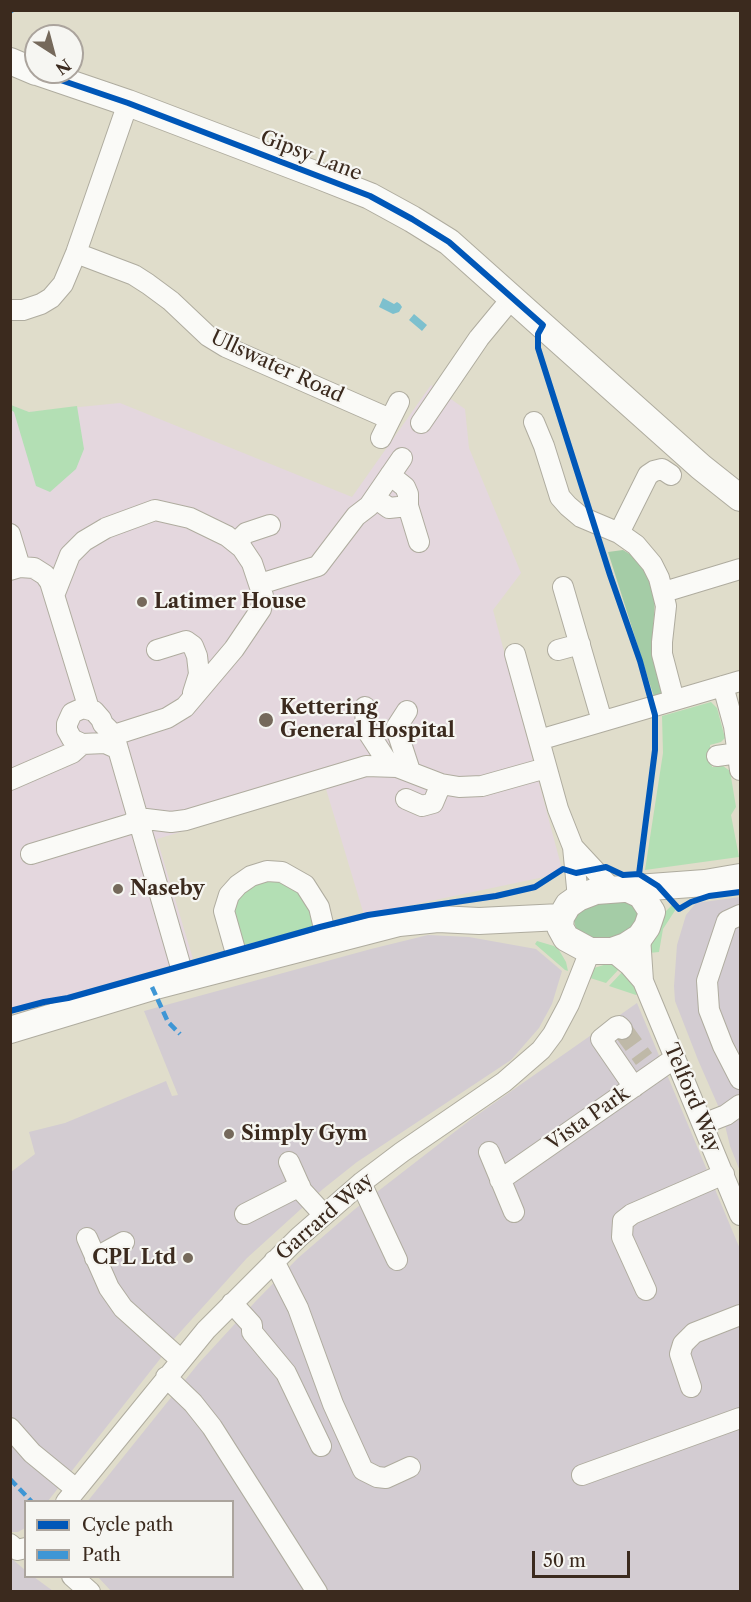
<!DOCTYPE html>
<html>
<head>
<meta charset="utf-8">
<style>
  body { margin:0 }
  #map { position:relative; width:751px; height:1602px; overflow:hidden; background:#e0ddcb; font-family:"Libre Caslon Text",serif }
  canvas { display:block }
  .frame { position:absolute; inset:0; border:12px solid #3b2a1e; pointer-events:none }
  .legend { position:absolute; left:24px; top:1500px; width:210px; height:78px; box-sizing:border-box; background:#f6f6f2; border:2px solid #aba49d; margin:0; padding:8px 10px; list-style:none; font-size:18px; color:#3b2a1e }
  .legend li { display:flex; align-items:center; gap:12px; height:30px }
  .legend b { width:30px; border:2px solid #aba49d }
  .north { position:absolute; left:24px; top:24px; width:60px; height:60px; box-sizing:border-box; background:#f6f6f2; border:2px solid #aba49d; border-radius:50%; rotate:144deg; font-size:16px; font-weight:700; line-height:24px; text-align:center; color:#3b2a1e }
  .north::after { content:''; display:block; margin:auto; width:21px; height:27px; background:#75695b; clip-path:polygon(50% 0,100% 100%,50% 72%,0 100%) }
  .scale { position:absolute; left:532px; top:1551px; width:98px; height:27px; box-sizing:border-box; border:3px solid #3b2a1e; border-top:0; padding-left:8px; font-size:18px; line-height:21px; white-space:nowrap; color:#3b2a1e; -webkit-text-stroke:4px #f6f6f2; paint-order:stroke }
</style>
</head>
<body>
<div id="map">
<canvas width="751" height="1602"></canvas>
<div class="frame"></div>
<ul class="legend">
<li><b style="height:8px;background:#0057b8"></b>Cycle path</li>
<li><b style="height:8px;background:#3e96d5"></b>Path</li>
</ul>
<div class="north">N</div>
<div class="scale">50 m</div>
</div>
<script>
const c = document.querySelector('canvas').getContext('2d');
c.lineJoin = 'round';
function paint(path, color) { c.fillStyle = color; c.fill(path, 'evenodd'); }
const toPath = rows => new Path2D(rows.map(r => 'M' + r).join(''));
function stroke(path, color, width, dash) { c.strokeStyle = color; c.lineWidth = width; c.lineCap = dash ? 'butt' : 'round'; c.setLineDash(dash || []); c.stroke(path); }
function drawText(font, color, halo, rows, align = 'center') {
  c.font = font + ' "Libre Caslon Text",serif'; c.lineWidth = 4.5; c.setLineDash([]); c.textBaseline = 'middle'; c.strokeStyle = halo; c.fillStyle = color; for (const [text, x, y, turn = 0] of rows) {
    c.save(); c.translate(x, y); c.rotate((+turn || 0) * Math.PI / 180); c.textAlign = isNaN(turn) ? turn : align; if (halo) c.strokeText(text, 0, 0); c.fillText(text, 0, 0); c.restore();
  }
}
const built = toPath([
  [431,385,465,409,469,448,521,573,493,610,563,873,364,915,326,789,157,839,193,959,57,998,11,1009,10,405,29,412,120,403,352,497]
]);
const industrial = toPath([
  [740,897,740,1171,730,1146,723,1117,698,1060,675,1001,674,986,677,945,686,915,696,903],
  [428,935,469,937,536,949,562,971,552,1004,539,1028,511,1060,357,1162,323,1189,247,1258,174,1339,160,1359,48,1501,26,1502,25,1528,18,1532,11,1532,11,1172,35,1154,29,1132,65,1123,166,1081,172,1096,178,1095,144,1011,371,949],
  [637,1003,740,1249,740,1591,111,1591,98,1577,232,1576,232,1502,87,1502,198,1364,255,1302,298,1258,355,1209,470,1120],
  [11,1558,25,1570,26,1576,34,1577,53,1591,11,1591]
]);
const green = toPath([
  [11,405,29,412,77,406,84,449,76,469,50,492,36,486,14,412,11,410],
  [711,702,717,708,725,738,721,742,710,745,712,767,723,766,730,771,736,807,731,815,739,857,645,870,663,753,662,716],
  [257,878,293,880,319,925,237,947,231,908],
  [672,905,676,909,663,929,659,952,649,953,650,943,660,917],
  [537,941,554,946,559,950,566,962,568,971,565,970,535,944],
  [607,964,614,964,620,968,606,983,587,977,594,968],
  [623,971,638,993,636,995,609,986]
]);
const forest = toPath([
  [623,550,638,559,650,576,655,599,652,648,664,694,654,697,608,552],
  [619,900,631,904,638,911,638,920,626,933,606,940,589,938,577,932,573,917,581,907]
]);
const water = toPath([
  [383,298,394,304,397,302,400,304,402,307,399,312,393,314,379,307],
  [414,314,427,325,422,331,409,320]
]);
const minorTunnel = toPath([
  [622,1029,644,1059]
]);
const minor = toPath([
  [76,253,134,275,148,284,171,301,208,336,226,347,390,419],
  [10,310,23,310,41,304,51,298,63,284,76,253,128,103],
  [534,422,544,446,560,497,568,506,581,517,619,533,636,545,652,564,659,578,666,606,662,642,662,654,674,700],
  [421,423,479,338,512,298],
  [381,438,399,402],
  [390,475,405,487,408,494,408,506,419,542],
  [375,498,389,508,408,506],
  [619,533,648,475,654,471,662,469,671,475],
  [10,534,20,567],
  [236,543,246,533,270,525],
  [10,570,20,567,34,568,45,575,50,582,89,709],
  [260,584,318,566,356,516,369,506,402,458],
  [563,587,602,721],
  [664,592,740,569],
  [55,593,70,555,84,541,106,528,155,510,190,518,227,536,242,548,252,563,263,596,261,609,234,649,185,707,167,718,114,735],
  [157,650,186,641,193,646,197,656,199,674,193,693],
  [558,650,580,644],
  [515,654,558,809,573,847,578,898],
  [723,686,734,726,740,770],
  [365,707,366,729,390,766],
  [407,711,396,728,410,771],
  [539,740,740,681],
  [116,748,105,743,82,744,72,739,67,730,67,724,72,713,83,708,94,711,101,719,103,724,114,735,184,978],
  [717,756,738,753],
  [10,780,72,753,82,744],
  [406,799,422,806,433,803,441,784],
  [138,818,171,822,186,820,366,766,397,767,441,784,459,787,482,786,546,768],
  [573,847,613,890],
  [31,854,130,824,138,818],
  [740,915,727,921,707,981,709,1010,723,1046,740,1079],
  [640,937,643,981],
  [612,951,629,965,643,981,740,1215],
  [239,964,224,911,229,895,238,885,251,876,267,871,282,872,305,885,319,907,327,941],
  [622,1029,619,1026,616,1027,601,1039,634,1087],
  [703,1124,726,1115,740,1105],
  [489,1152,514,1212],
  [289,1162,302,1191,324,1215],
  [500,1180,675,1058],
  [361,1183,397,1260],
  [245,1214,300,1186],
  [87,1238,109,1288,123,1308,181,1360],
  [95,1258,124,1242],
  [274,1261,298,1308,333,1404,363,1470,377,1477,386,1478,410,1467],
  [646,1290,622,1237,623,1221,632,1214,724,1174],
  [232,1303,252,1325,252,1332,286,1373,321,1446],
  [166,1377,193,1403,212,1427,317,1592],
  [691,1387,680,1354,683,1344,694,1333,740,1315],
  [10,1428,32,1453,76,1489],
  [582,1475,740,1418],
  [66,1502,206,1330,299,1237,361,1183,402,1152,504,1082,541,1050,553,1034,569,1004,590,951],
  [10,1544,17,1550,26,1548],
  [72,1576,90,1592]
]);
const major = toPath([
  [10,61,36,72],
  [37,72,128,103,317,175,370,196,412,219,449,242,701,467,740,498],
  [628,889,641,895,652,912,647,927,640,937,626,946,612,951,590,951,566,938,560,927,561,917,568,905,578,898,596,891,705,883,740,877],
  [10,1030,152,987,399,923,438,919,479,921,561,917]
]);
const quiet = toPath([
  [10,12,13,10],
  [152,987,168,1022,180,1034],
  [10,1479,32,1502]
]);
const cycleway = toPath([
  [37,72,128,103,370,196,412,219,449,242,543,325,538,334,538,348,610,575,640,661,655,715,655,750,639,874],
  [10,1011,44,1002,68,998,320,927,368,915,496,896,535,887,563,869,576,873,606,867,623,875,639,874,658,886,679,909,691,902,709,896,740,892]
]);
const markers = [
  [142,602,6,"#75695b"],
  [266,720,8,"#75695b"],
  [118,889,6,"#75695b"],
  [229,1134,6,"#75695b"],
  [188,1258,6,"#75695b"]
];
const streetNames = [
  ["Gipsy Lane",311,156,21],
  ["Ullswater Road",277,367,25],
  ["Telford Way",692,1098,67],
  ["Vista Park",588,1119,-35],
  ["Garrard Way",325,1217,-41]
];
const poiNames = [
  ["Latimer House",154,602],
  ["Kettering",280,708],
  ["General Hospital",280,731],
  ["Naseby",130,889],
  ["Simply Gym",241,1134],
  ["CPL Ltd",176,1258,"right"]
];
paint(built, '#e4d7de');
paint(industrial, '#d3ccd2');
paint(green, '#b3dfb4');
paint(forest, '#a4cca6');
paint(water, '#7dc0ce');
stroke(minorTunnel, '#bfb9a8', 20, [20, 10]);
stroke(minor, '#afac9f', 22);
stroke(major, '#afac9f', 28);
stroke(minor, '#fafaf7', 20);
stroke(major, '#fafaf7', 26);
stroke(quiet, '#3e96d5', 4.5, [9, 4.5]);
stroke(cycleway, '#0057b8', 6);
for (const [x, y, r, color] of markers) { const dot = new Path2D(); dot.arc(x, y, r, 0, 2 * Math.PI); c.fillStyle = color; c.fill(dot); stroke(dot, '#f6f6f2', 2); }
drawText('20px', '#3b2a1e', '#f6f6f2', streetNames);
drawText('bold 20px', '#3b2a1e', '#f6f6f2', poiNames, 'left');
</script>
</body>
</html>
